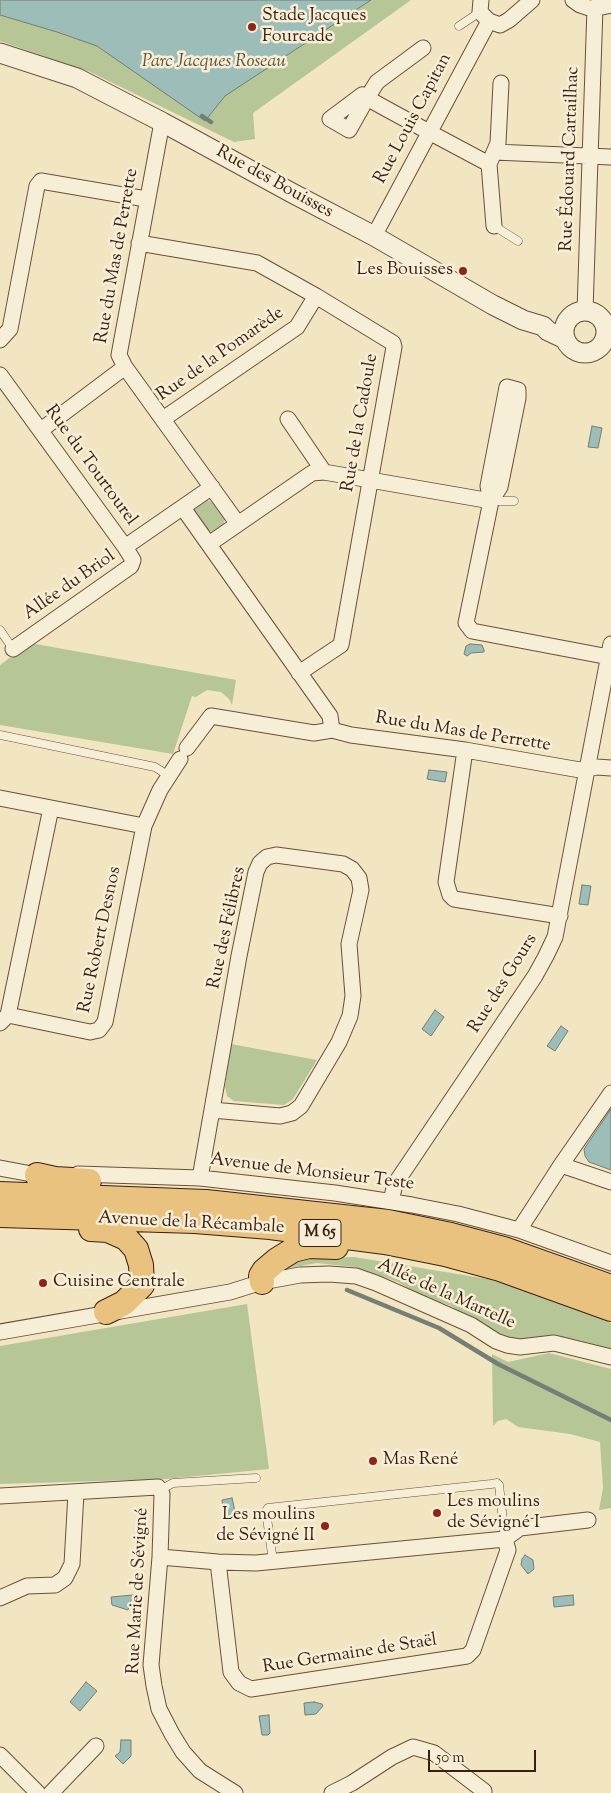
<!DOCTYPE html>
<html>
<head>
<meta charset="utf-8">
<style>
  body { margin:0 }
  #map { position:relative; width:611px; height:1793px; overflow:hidden; background:#f2e5c1; font-family:"Sorts Mill Goudy",serif }
  canvas { display:block }
  .scale { position:absolute; left:428px; top:1750px; width:108px; height:22px; box-sizing:border-box; border:2px solid #3c1f0f; border-top:0; padding-left:6px; font-size:15px; line-height:18px; white-space:nowrap; color:#3c1f0f; -webkit-text-stroke:4px #f7eed7; paint-order:stroke }
</style>
</head>
<body>
<div id="map">
<canvas width="611" height="1793"></canvas>
<div class="scale">50 m</div>
</div>
<script>
const c = document.querySelector('canvas').getContext('2d');
c.lineJoin = 'round';
function paint(path, color) { c.fillStyle = color; c.fill(path, 'evenodd'); }
const toPath = rows => new Path2D(rows.map(r => 'M' + r).join(''));
function stroke(path, color, width, dash) { c.strokeStyle = color; c.lineWidth = width; c.lineCap = dash ? 'butt' : 'round'; c.setLineDash(dash || []); c.stroke(path); }
function drawText(font, color, halo, rows, align = 'center') {
  c.font = font + ' "Sorts Mill Goudy",serif'; c.lineWidth = 5; c.setLineDash([]); c.textBaseline = 'middle'; c.strokeStyle = halo; c.fillStyle = color; for (const [text, x, y, turn = 0] of rows) {
    c.save(); c.translate(x, y); c.rotate((+turn || 0) * Math.PI / 180); c.textAlign = isNaN(turn) ? turn : align; if (halo) c.strokeText(text, 0, 0); c.fillText(text, 0, 0); c.restore();
  }
}
const green = toPath([
  [0,0,411,0,253,113,255,139,234,142,90,72,0,41],
  [205,499,214,503,225,518,223,526,215,532,207,531,193,513,195,506],
  [30,643,236,680,232,705,229,699,221,692,207,690,196,697,192,696,173,754,0,725,0,665],
  [231,1044,317,1060,293,1099,284,1105,234,1101,227,1096,225,1087],
  [354,1257,488,1279,570,1304,611,1323,611,1350,534,1340,509,1338,491,1332,451,1306,418,1294,398,1282,354,1267,317,1263,279,1270,293,1259],
  [247,1304,269,1469,166,1479,0,1484,0,1346],
  [549,1353,611,1369,611,1508,599,1510,603,1488,600,1442,570,1434,518,1427,506,1419,498,1421,493,1426,492,1354,508,1362]
]);
const water = toPath([
  [0,0,371,0,225,96,205,121,97,46,57,32,0,15,0,0],
  [592,426,602,428,598,448,588,447,592,426],
  [470,644,482,645,484,650,484,652,471,653,467,656,464,654,466,646,470,644],
  [429,770,447,772,445,782,427,779,429,770],
  [582,885,591,886,588,905,579,904,582,885],
  [435,1010,444,1017,431,1036,422,1029,435,1010],
  [561,1026,568,1031,555,1051,547,1046,561,1026],
  [611,1109,611,1170,589,1162,585,1156,584,1149,611,1109],
  [232,1498,236,1516,224,1518,222,1500,232,1498],
  [525,1555,533,1560,534,1569,528,1574,521,1565,522,1559,525,1555],
  [133,1595,128,1610,112,1605,111,1597,133,1595],
  [573,1595,574,1605,554,1607,553,1597,573,1595],
  [86,1682,97,1691,80,1711,70,1702,86,1682],
  [314,1702,322,1704,323,1706,316,1714,305,1715,304,1703,314,1702],
  [269,1715,270,1733,268,1735,262,1735,259,1716,269,1715],
  [121,1740,131,1740,131,1756,123,1764,115,1756,120,1752,121,1740]
]);
const stream = toPath([
  [202,116,211,122],
  [347,1290,439,1328,498,1364,611,1420]
]);
const service = toPath([
  [459,26,480,12],
  [494,226,518,241],
  [491,501,514,501],
  [0,630,13,649],
  [0,735,155,767,169,776],
  [160,1490,173,1483,256,1478],
  [273,1561,266,1511,268,1508,491,1484,497,1483,499,1485,505,1539]
]);
const minor = toPath([
  [481,0,480,12,489,21,500,25,509,20,532,0],
  [573,0,580,5,589,8,602,7,611,5],
  [423,48,377,82,367,98,349,130,330,119,362,95,367,98,383,107,429,132,489,164],
  [162,122,119,355,125,367,238,524],
  [494,152,611,157],
  [494,226,489,164,498,143,501,83],
  [374,236,489,21],
  [139,243,257,263,316,296,393,343,394,347,341,645,299,673],
  [585,311,595,7],
  [604,325,611,323],
  [0,340,10,329,37,186,41,181,146,199],
  [0,375,125,547,212,487],
  [163,419,297,327,316,296],
  [288,419,324,472],
  [41,430,125,367],
  [491,501,500,487,518,398,518,390,507,387,488,486,491,501,466,623,472,631,609,657],
  [183,508,330,716,332,730,351,735,465,750,580,770,597,767,611,768],
  [209,544,312,473,324,472,491,501],
  [13,649,131,566,133,560,125,547],
  [187,748,211,716,314,733,332,730],
  [465,750,446,882,450,895,454,899,560,916],
  [0,798,144,826,160,790,180,759],
  [8,1015,90,1032,99,1030,105,1022,144,826],
  [0,1023,8,1015,51,808],
  [561,1165,611,1182],
  [0,1168,37,1175,45,1175],
  [78,1174,200,1178,335,1193,412,1205,458,1214,519,1230,611,1263],
  [200,1178,239,956,256,872,260,863,267,857,276,855,343,864,352,869,359,878,361,890,349,944,353,996,350,1016,339,1042,301,1106,292,1113,280,1116,212,1110],
  [391,1201,395,1184,535,976,546,956,555,937,611,644],
  [519,1230,561,1165,611,1093],
  [0,1332,230,1292,262,1282,300,1275,329,1274,356,1276,376,1283,471,1325,496,1341,507,1345,520,1347,554,1343,611,1357],
  [0,1496,158,1487,160,1490,162,1494,160,1557,151,1665,154,1686,159,1709,172,1734,183,1752,200,1771,235,1793],
  [160,1557,218,1562,256,1563,505,1539,520,1528,588,1520],
  [218,1562,231,1672,239,1683,251,1689,467,1656,473,1650,508,1550,505,1539],
  [0,1598,27,1586,55,1585,65,1578,72,1564,76,1493],
  [0,1755,38,1793],
  [51,1793,96,1746],
  [332,1793,352,1783,392,1757,413,1747,434,1753,484,1791]
]);
const tertiary = toPath([
  [0,53,77,78,162,122,292,193,374,236,493,305,523,320,543,326,548,331,565,339],
  '564 332a21 21 0 1 1 42 0a21 21 0 1 1-42 0Z'
]);
const primary = toPath([
  [37,1175,55,1179,89,1181],
  [0,1194,206,1202,388,1222,451,1235,504,1249,611,1287],
  [0,1215,195,1221,270,1227,385,1242,445,1254,500,1269,611,1309],
  [91,1229,108,1230,126,1238,136,1249,141,1265,142,1285,124,1303,106,1312],
  [262,1282,261,1276,264,1271,277,1260,293,1250,309,1246,336,1247]
]);
const markers = [
  [252,27,5,"#8f2418"],
  [463,271,5,"#8f2418"],
  [43,1283,5,"#8f2418"],
  [373,1461,5,"#8f2418"],
  [437,1513,5,"#8f2418"],
  [325,1526,5,"#8f2418"]
];
const shields = [
  [320,1233,42]
];
const shieldNames = [
  ["M 65",320,1233]
];
const poiNames = [
  ["Stade Jacques",262,17],
  ["Fourcade",262,38],
  ["Les Bouisses",453,271,"right"],
  ["Cuisine Centrale",53,1283],
  ["Mas René",383,1461],
  ["Les moulins",447,1503],
  ["de Sévigné I",447,1524],
  ["Les moulins",315,1516,"right"],
  ["de Sévigné II",315,1537,"right"]
];
const parkNames = [
  ["Parc Jacques Roseau",214,63]
];
const streetNames = [
  ["Rue Louis Capitan",414,119,-62],
  ["Rue Édouard Cartailhac",571,159,-88],
  ["Rue des Bouisses",274,183,29],
  ["Rue du Mas de Perrette",118,256,-80],
  ["Rue de la Pomarède",221,355,-35],
  ["Rue de la Cadoule",361,423,-80],
  ["Rue du Tourtourel",90,466,54],
  ["Allée du Briol",70,586,-35],
  ["Rue du Mas de Perrette",463,733,9],
  ["Rue des Félibres",228,928,-78],
  ["Rue Robert Desnos",101,940,-78],
  ["Rue des Gours",504,984,-58],
  ["Avenue de Monsieur Teste",312,1173,7],
  ["Avenue de la Récambale",191,1224,3],
  ["Allée de la Martelle",446,1295,24],
  ["Rue Marie de Sévigné",139,1591,-87],
  ["Rue Germaine de Staël",350,1655,-9]
];
paint(green, '#b6c697');
paint(water, '#9dbdb9');
stroke(water, '#767e75', 1);
stroke(stream, '#767e75', 4.5);
stroke(service, '#6a503c', 9);
stroke(minor, '#6a503c', 17);
stroke(tertiary, '#6a503c', 21);
stroke(primary, '#3c1f0f', 26);
stroke(service, '#f7eed7', 8);
stroke(minor, '#f7eed7', 15);
stroke(tertiary, '#f7eed7', 19);
stroke(primary, '#e9c280', 24);
for (const [x, y, r, color] of markers) { const dot = new Path2D(); dot.arc(x, y, r, 0, 2 * Math.PI); c.fillStyle = color; c.fill(dot); stroke(dot, '#f7eed7', 2); }
for (const [x, y, w] of shields) { const box = new Path2D(); box.roundRect(x - w / 2, y - 13.5, w, 27, 4); c.fillStyle = '#f7eed7'; c.fill(box); stroke(box, '#3c1f0f', 1); }
drawText('bold 16px', '#3c1f0f', null, shieldNames);
drawText('18px', '#3c1f0f', '#f7eed7', poiNames, 'left');
drawText('italic 18px', '#615138', '#f7eed7', parkNames);
drawText('18px', '#3c1f0f', '#f7eed7', streetNames);
</script>
</body>
</html>
